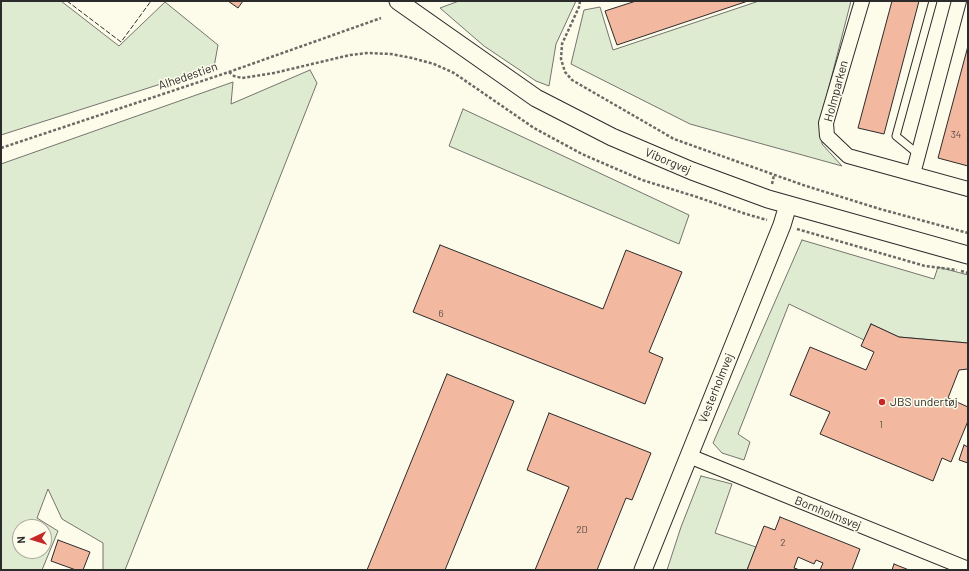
<!DOCTYPE html>
<html>
<head>
<meta charset="utf-8">
<style>
  body { margin:0 }
  #map { position:relative; width:969px; height:571px; overflow:hidden; background:#fdfbea; font-family:Barlow,sans-serif }
  canvas { display:block }
  .frame { position:absolute; inset:0; border:2px solid #2b2b2b; pointer-events:none }
  .north { position:absolute; left:12px; top:519px; width:40px; height:40px; box-sizing:border-box; background:#fdfbea; border:1px solid #a9a89e; border-radius:50%; rotate:266deg; font-size:11px; font-weight:700; line-height:16px; text-align:center; color:#2b2b2b }
  .north::after { content:''; display:block; margin:auto; width:14px; height:18px; background:#c62828; clip-path:polygon(50% 0,100% 100%,50% 72%,0 100%) }
</style>
</head>
<body>
<div id="map">
<canvas width="969" height="571"></canvas>
<div class="frame"></div>
<div class="north">N</div>
</div>
<script>
const c = document.querySelector('canvas').getContext('2d');
c.lineJoin = 'round';
function paint(path, color) { c.fillStyle = color; c.fill(path, 'evenodd'); }
const toPath = rows => new Path2D(rows.map(r => 'M' + r).join(''));
function stroke(path, color, width, dash) { c.strokeStyle = color; c.lineWidth = width; c.lineCap = dash ? 'butt' : 'round'; c.setLineDash(dash || []); c.stroke(path); }
function drawText(font, color, halo, rows, align = 'center') {
  c.font = font + ' Barlow,sans-serif'; c.lineWidth = 3; c.setLineDash([]); c.textBaseline = 'middle'; c.strokeStyle = halo; c.fillStyle = color; for (const [text, x, y, turn = 0] of rows) {
    c.save(); c.translate(x, y); c.rotate((+turn || 0) * Math.PI / 180); c.textAlign = isNaN(turn) ? turn : align; if (halo) c.strokeText(text, 0, 0); c.fillText(text, 0, 0); c.restore();
  }
}
const green = toPath([
  [1,1,61,1,119,46,165,2,218,45,214,67,1,135,1,1],
  [459,1,576,1,556,44,549,86,536,81,484,46,440,8,459,1],
  [759,1,851,1,821,118,822,144,842,166,690,124,571,64,584,10,600,7,613,50,759,1],
  [310,70,317,83,125,570,103,570,103,543,62,519,48,489,37,518,58,531,42,570,1,570,1,164,233,82,231,104,310,70],
  [20,527,44,527,44,551,20,551,20,527],
  [463,109,689,215,679,244,449,146,463,109],
  [802,240,934,279,938,267,968,275,968,343,899,337,871,324,864,340,789,304,738,434,750,442,744,460,722,453,713,443,802,240],
  [701,476,732,484,715,533,756,547,747,570,667,570,681,527,701,476]
]);
const building = toPath([
  [228,1,243,1,238,8,228,1],
  [636,1,748,1,617,45,605,11,636,1],
  [892,1,919,1,884,134,858,128,892,1],
  [968,46,968,166,938,158,968,46],
  [440,245,603,309,626,250,682,272,649,352,663,358,645,404,413,312,440,245],
  [871,324,899,337,968,343,968,369,959,370,948,398,968,407,968,421,951,462,942,458,933,481,820,434,830,412,790,395,810,347,866,370,874,352,861,346,871,324],
  [447,374,514,401,445,570,367,570,447,374],
  [549,413,651,453,632,500,626,498,597,570,535,570,569,487,527,470,549,413],
  [964,445,968,447,968,463,959,460,964,445],
  [780,517,860,549,852,570,820,570,823,563,816,560,814,564,798,557,794,568,800,570,747,570,764,526,775,530,780,517],
  [58,540,90,552,83,570,76,570,51,561,58,540],
  [894,564,909,570,892,570,894,564]
]);
const path = toPath([
  [580,1,579,7,562,44,561,59,565,72,572,80,674,139,803,185,880,209,968,233],
  [229,72,234,76,242,78,274,73,350,55,368,53,391,54,412,58,434,64,454,73,534,128,582,154,642,180,697,197,746,214,767,220],
  [1,148,229,72,381,18],
  [772,184,774,175],
  [797,229,925,266,957,270],
  [961,271,968,273]
]);
const service = toPath([
  [918,154,896,136,933,1]
]);
const minor = toPath([
  [862,1,826,123,827,136,848,156,968,189],
  [913,174,959,1],
  [689,456,968,569]
]);
const tertiary = toPath([
  [398,1,536,98,612,137,692,171,768,199,968,255],
  [643,570,782,225,788,205]
]);
const fence = toPath([
  [67,1,121,42,151,1]
]);
const markers = [
  [882,402,4,"#c62828"]
];
const numberNames = [
  ["34",956,135],
  ["6",441,314],
  ["1",881,425],
  ["2D",582,530],
  ["2",783,543]
];
const streetNames = [
  ["Alhedestien",188,76,-19],
  ["Holmparken",836,91,-75],
  ["Viborgvej",668,161,23],
  ["Vesterholmvej",716,388,-68],
  ["Bornholmsvej",828,513,22]
];
const poiNames = [
  ["JBS undertøj",890,402]
];
paint(green, '#deebd1');
stroke(green, '#74746e', 1);
paint(building, '#f2b8a0');
stroke(building, '#2b2b2b', 1);
stroke(service, '#2b2b2b', 9);
stroke(minor, '#2b2b2b', 16);
stroke(tertiary, '#2b2b2b', 19);
stroke(path, '#6a6964', 2.5, [3, 2]);
stroke(service, '#fdfbea', 7);
stroke(minor, '#fdfbea', 14);
stroke(tertiary, '#fdfbea', 17);
stroke(fence, '#2b2b2b', 1, [5, 2]);
for (const [x, y, r, color] of markers) { const dot = new Path2D(); dot.arc(x, y, r, 0, 2 * Math.PI); c.fillStyle = color; c.fill(dot); stroke(dot, '#fdfbea', 1.5); }
drawText('10px', '#5d4e48', null, numberNames);
drawText('12px', '#2b2b2b', '#fdfbea', streetNames);
drawText('12px', '#2b2b2b', '#fdfbea', poiNames, 'left');
</script>
</body>
</html>
